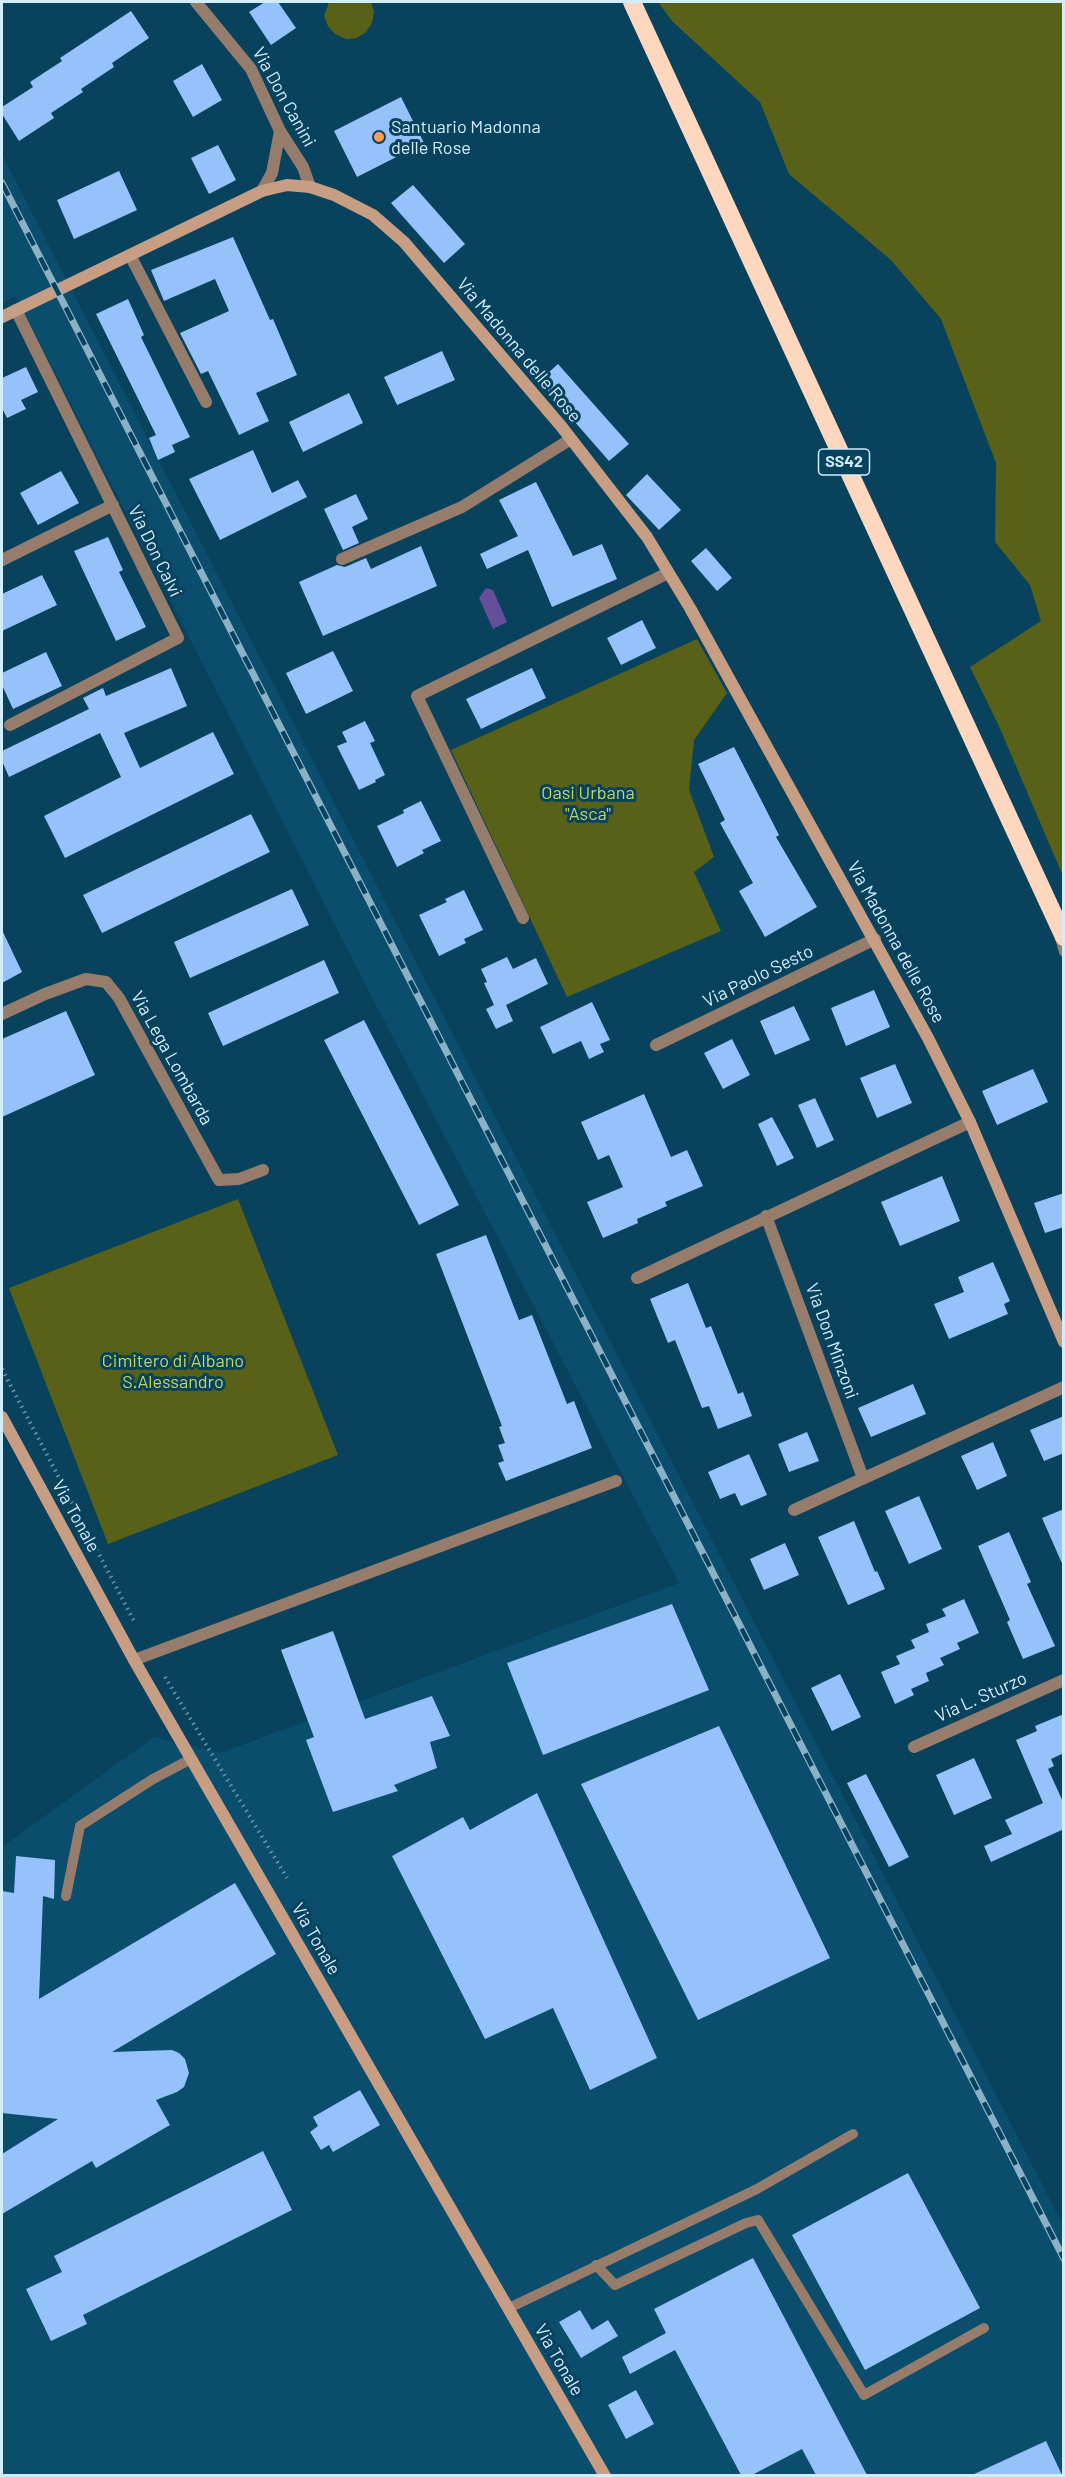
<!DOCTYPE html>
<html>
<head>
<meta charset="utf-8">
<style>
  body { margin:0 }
  #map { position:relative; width:1065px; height:2477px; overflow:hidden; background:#08425d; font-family:Barlow,sans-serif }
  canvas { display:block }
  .frame { position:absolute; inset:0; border:3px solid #d2edfd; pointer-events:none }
</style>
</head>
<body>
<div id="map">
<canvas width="1065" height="2477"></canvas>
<div class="frame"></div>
</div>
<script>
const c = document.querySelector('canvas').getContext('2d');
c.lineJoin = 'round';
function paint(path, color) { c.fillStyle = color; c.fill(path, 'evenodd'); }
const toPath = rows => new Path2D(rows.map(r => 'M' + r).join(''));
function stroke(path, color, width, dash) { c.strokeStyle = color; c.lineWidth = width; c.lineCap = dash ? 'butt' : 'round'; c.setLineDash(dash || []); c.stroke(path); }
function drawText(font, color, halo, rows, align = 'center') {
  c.font = font + ' Barlow,sans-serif'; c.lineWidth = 6; c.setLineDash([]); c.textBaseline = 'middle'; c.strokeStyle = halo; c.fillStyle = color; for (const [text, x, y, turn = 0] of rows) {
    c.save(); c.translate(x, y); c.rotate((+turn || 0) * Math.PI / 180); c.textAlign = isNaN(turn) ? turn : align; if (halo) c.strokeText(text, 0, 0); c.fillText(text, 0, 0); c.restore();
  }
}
const built = toPath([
  [2,154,1063,2225,1063,2475,2,2475,2,1847,154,1737,220,1753,679,1583,367,988,16,296,2,303]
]);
const green = toPath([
  [329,2,371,2,374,12,372,23,366,32,357,38,346,39,335,34,328,26,324,16],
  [658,2,1063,2,1063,876,998,724,970,667,1041,621,1030,585,995,542,996,463,941,319,891,260,789,174,760,102,672,21],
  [697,639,727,693,694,740,689,790,714,857,694,872,721,931,567,997,451,750],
  [238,1199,338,1455,108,1544,9,1288]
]);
const water = toPath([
  [486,588,493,590,507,622,493,629,479,598]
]);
const building = toPath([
  [265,2,278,2,296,28,271,45,249,12],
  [131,11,149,38,112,63,114,67,81,89,83,92,51,113,54,118,19,141,2,114,2,107,33,87,30,82,62,61,60,58],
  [202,64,222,100,193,117,173,81],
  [401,97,424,143,357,177,334,131],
  [218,145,236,180,209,194,191,158],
  [119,171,137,210,74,239,57,200],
  [413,185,465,244,444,263,391,203],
  [233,237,270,320,273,319,297,375,256,393,269,421,239,435,208,371,201,374,180,333,229,311,215,279,164,301,151,270],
  [128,299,144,335,141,337,190,437,172,445,175,452,158,460,149,438,156,435,96,314],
  [442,351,455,380,397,405,384,377],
  [558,364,629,444,609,461,539,381],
  [26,367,38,392,21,400,26,409,7,418,2,408,2,378],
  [349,393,363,423,303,452,289,422],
  [253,450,272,493,298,480,307,497,220,540,189,479],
  [61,471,79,503,38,525,20,493],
  [647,474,681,510,659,530,626,495],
  [536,482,573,556,602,544,617,579,552,607,528,550,487,569,480,554,518,536,499,500],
  [356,494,368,519,352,527,359,543,343,550,324,509],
  [108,537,123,570,119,572,146,627,116,641,74,551],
  [421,546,437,586,323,636,299,582,337,565,345,567,366,558,371,569],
  [706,548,732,578,717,591,691,561],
  [42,575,57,605,2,631,2,594],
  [642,620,656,648,621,665,607,638],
  [333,651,353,691,306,714,286,673],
  [46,652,62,686,13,709,2,685,2,673],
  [171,668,187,706,124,733,140,768,213,732,234,774,65,858,44,816,121,777,100,733,9,777,2,761,2,751,89,709,83,698,103,688,106,696],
  [532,668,546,698,481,729,466,699],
  [365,721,375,741,370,743,385,775,375,780,376,782,359,790,337,746,347,742,342,732],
  [734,747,779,835,776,837,817,907,765,937,739,891,753,883,720,823,725,820,698,764],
  [421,801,441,841,422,850,424,853,397,867,377,826,404,813,403,810],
  [251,814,270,852,102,933,83,895],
  [292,889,309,925,190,978,174,942],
  [464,890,483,930,464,939,466,943,439,956,419,915,447,902,445,899],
  [2,930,22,972,2,983],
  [507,957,513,969,536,958,548,984,506,1005,513,1021,496,1029,486,1009,494,1005,484,983,487,982,481,969],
  [324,960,339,993,223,1046,208,1013],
  [874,990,890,1027,846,1046,831,1008],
  [592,1002,610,1040,600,1044,604,1052,589,1059,581,1041,553,1054,540,1027],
  [794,1006,810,1040,775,1055,760,1021],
  [66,1011,95,1075,2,1117,2,1039],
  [364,1020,459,1205,419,1225,324,1040],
  [732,1039,750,1075,723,1089,704,1053],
  [895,1064,912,1103,877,1118,860,1078],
  [1033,1069,1048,1102,997,1125,982,1091],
  [644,1094,671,1157,687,1150,703,1186,665,1202,667,1206,637,1219,638,1223,603,1238,587,1202,623,1187,609,1155,598,1160,581,1122],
  [815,1098,834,1140,817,1148,798,1105],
  [772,1117,794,1158,777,1166,758,1124],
  [942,1176,960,1221,900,1246,881,1202],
  [1064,1193,1064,1227,1045,1233,1034,1203],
  [486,1235,519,1320,532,1315,567,1404,574,1401,592,1448,506,1481,498,1463,504,1461,498,1445,505,1443,499,1427,502,1426,436,1254],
  [993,1262,1010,1301,1004,1304,1008,1314,949,1339,934,1304,964,1292,958,1277],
  [688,1283,706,1328,711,1326,738,1394,743,1392,752,1416,718,1429,709,1406,702,1408,675,1340,668,1343,650,1299],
  [913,1384,926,1414,871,1437,858,1408],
  [1064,1416,1064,1453,1044,1461,1030,1430],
  [807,1432,819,1461,789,1472,778,1444],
  [993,1442,1007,1476,977,1490,961,1456],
  [749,1454,767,1495,741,1506,735,1493,720,1499,708,1472],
  [919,1496,942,1549,909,1564,885,1511],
  [1064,1509,1064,1568,1042,1518],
  [854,1521,875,1572,877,1571,885,1589,848,1605,818,1537],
  [1009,1532,1031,1582,1027,1584,1055,1646,1023,1659,1007,1622,1010,1620,978,1546],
  [785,1543,799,1575,764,1590,750,1559],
  [964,1599,979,1633,957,1643,960,1649,940,1658,944,1665,926,1673,929,1681,911,1689,914,1695,895,1704,881,1672,900,1664,896,1656,915,1648,911,1640,929,1632,926,1624,946,1616,942,1609],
  [672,1604,709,1690,543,1755,507,1663],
  [333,1631,365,1719,432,1696,450,1736,430,1742,437,1768,394,1785,398,1791,333,1812,306,1740,314,1737,281,1650],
  [840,1674,861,1717,832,1731,811,1688],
  [1064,1714,1064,1753,1051,1759,1054,1766,1048,1769,1064,1804,1064,1829,991,1862,984,1846,1012,1834,1005,1820,1043,1803,1016,1740,1037,1731,1035,1726],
  [719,1726,830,1958,698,2020,581,1784],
  [974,1758,992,1798,954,1815,936,1775],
  [866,1774,909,1857,889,1867,847,1783],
  [537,1793,657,2058,590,2090,553,2008,485,2039,392,1856,463,1817,470,1830],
  [16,1856,55,1860,54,1899,43,1896,39,1999,235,1883,276,1954,112,2052,172,2050,179,2053,185,2059,189,2073,184,2087,177,2092,156,2100,170,2125,96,2168,92,2161,2,2214,2,2154,58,2119,2,2113,2,1891,14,1893],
  [360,2090,380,2125,333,2152,329,2145,321,2150,310,2132,318,2126,313,2117],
  [263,2151,292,2210,83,2315,87,2324,51,2341,26,2289,62,2272,54,2256],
  [908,2173,980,2308,865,2370,792,2235],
  [753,2258,867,2475,816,2475,802,2449,752,2475,741,2475,675,2350,630,2374,622,2357,666,2333,654,2309],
  [580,2310,592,2330,608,2320,618,2336,581,2358,559,2322],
  [636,2390,654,2424,626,2439,608,2405],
  [1046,2441,1062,2475,972,2475]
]);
const path = toPath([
  [2,1369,135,1623],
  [165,1677,287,1878]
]);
const lane = toPath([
  [1058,931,1064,952],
  [66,1896,80,1826,153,1779,191,1759],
  [596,2265,615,2285,746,2223,758,2220,864,2395,984,2328],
  [509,2308,757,2189,853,2134]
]);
const street = toPath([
  [196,2,251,69,280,131,303,167,310,187],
  [262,191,272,173,280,131],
  [130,255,206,402],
  [342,559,462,507,571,439],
  [2,560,113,505],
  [10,725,178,638,16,310],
  [523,918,417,696,668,573],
  [2,1014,45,994,86,979,106,982,119,998,219,1180,239,1179,263,1170],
  [656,1045,875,939],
  [766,1216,863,1478],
  [637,1278,970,1122],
  [794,1510,1064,1387],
  [134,1660,616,1481],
  [914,1747,1064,1680]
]);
const secondary = toPath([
  [2,317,262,191,287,185,310,187,334,195,373,215,404,242,561,426,647,537,690,608,928,1038,970,1122,1064,1342],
  [2,1417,134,1660,605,2476]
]);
const highway = toPath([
  [632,2,1064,937]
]);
const rail = toPath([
  [2,183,1064,2259]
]);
const markers = [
  [379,137,6,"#fd9c55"]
];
const shields = [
  [844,462,51]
];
const shieldNames = [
  ["SS42",844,462]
];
const streetNames = [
  ["Via Don Canini",284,97,61],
  ["Via Madonna delle Rose",519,350,50],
  ["Via Don Calvi",155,551,64],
  ["Via Madonna delle Rose",896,942,61],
  ["Via Paolo Sesto",758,976,-26],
  ["Via Lega Lombarda",172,1058,61],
  ["Via Don Minzoni",832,1341,70],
  ["Via Tonale",76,1516,61],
  ["Via L. Sturzo",981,1697,-24],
  ["Via Tonale",316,1939,60],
  ["Via Tonale",559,2360,60]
];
const poiNames = [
  ["Santuario Madonna",391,127],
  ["delle Rose",391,148]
];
const parkNames = [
  ["Oasi Urbana",588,793],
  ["\"Asca\"",588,814],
  ["Cimitero di Albano",173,1361],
  ["S.Alessandro",173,1382]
];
paint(built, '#0a4d6c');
paint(green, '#596119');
paint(water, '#654e9a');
paint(building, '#95c2fb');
stroke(path, '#6b96ab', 4, [1.5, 4.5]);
stroke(lane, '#967c6b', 10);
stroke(street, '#967c6b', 12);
stroke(secondary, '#c79e83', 12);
stroke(highway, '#fdd7be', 18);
stroke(rail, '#8bb1c5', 7);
stroke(rail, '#08425d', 4.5, [14]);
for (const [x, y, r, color] of markers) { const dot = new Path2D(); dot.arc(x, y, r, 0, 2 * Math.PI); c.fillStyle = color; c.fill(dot); stroke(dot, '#08425d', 2); }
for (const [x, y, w] of shields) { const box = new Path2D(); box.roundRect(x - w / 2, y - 13, w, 26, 4.5); c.fillStyle = '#08425d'; c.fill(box); stroke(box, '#d2edfd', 1.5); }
drawText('bold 16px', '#d2edfd', null, shieldNames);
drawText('18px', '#d2edfd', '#08425d', streetNames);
drawText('18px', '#d2edfd', '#08425d', poiNames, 'left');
drawText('18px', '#c6d558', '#08425d', parkNames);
</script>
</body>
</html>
